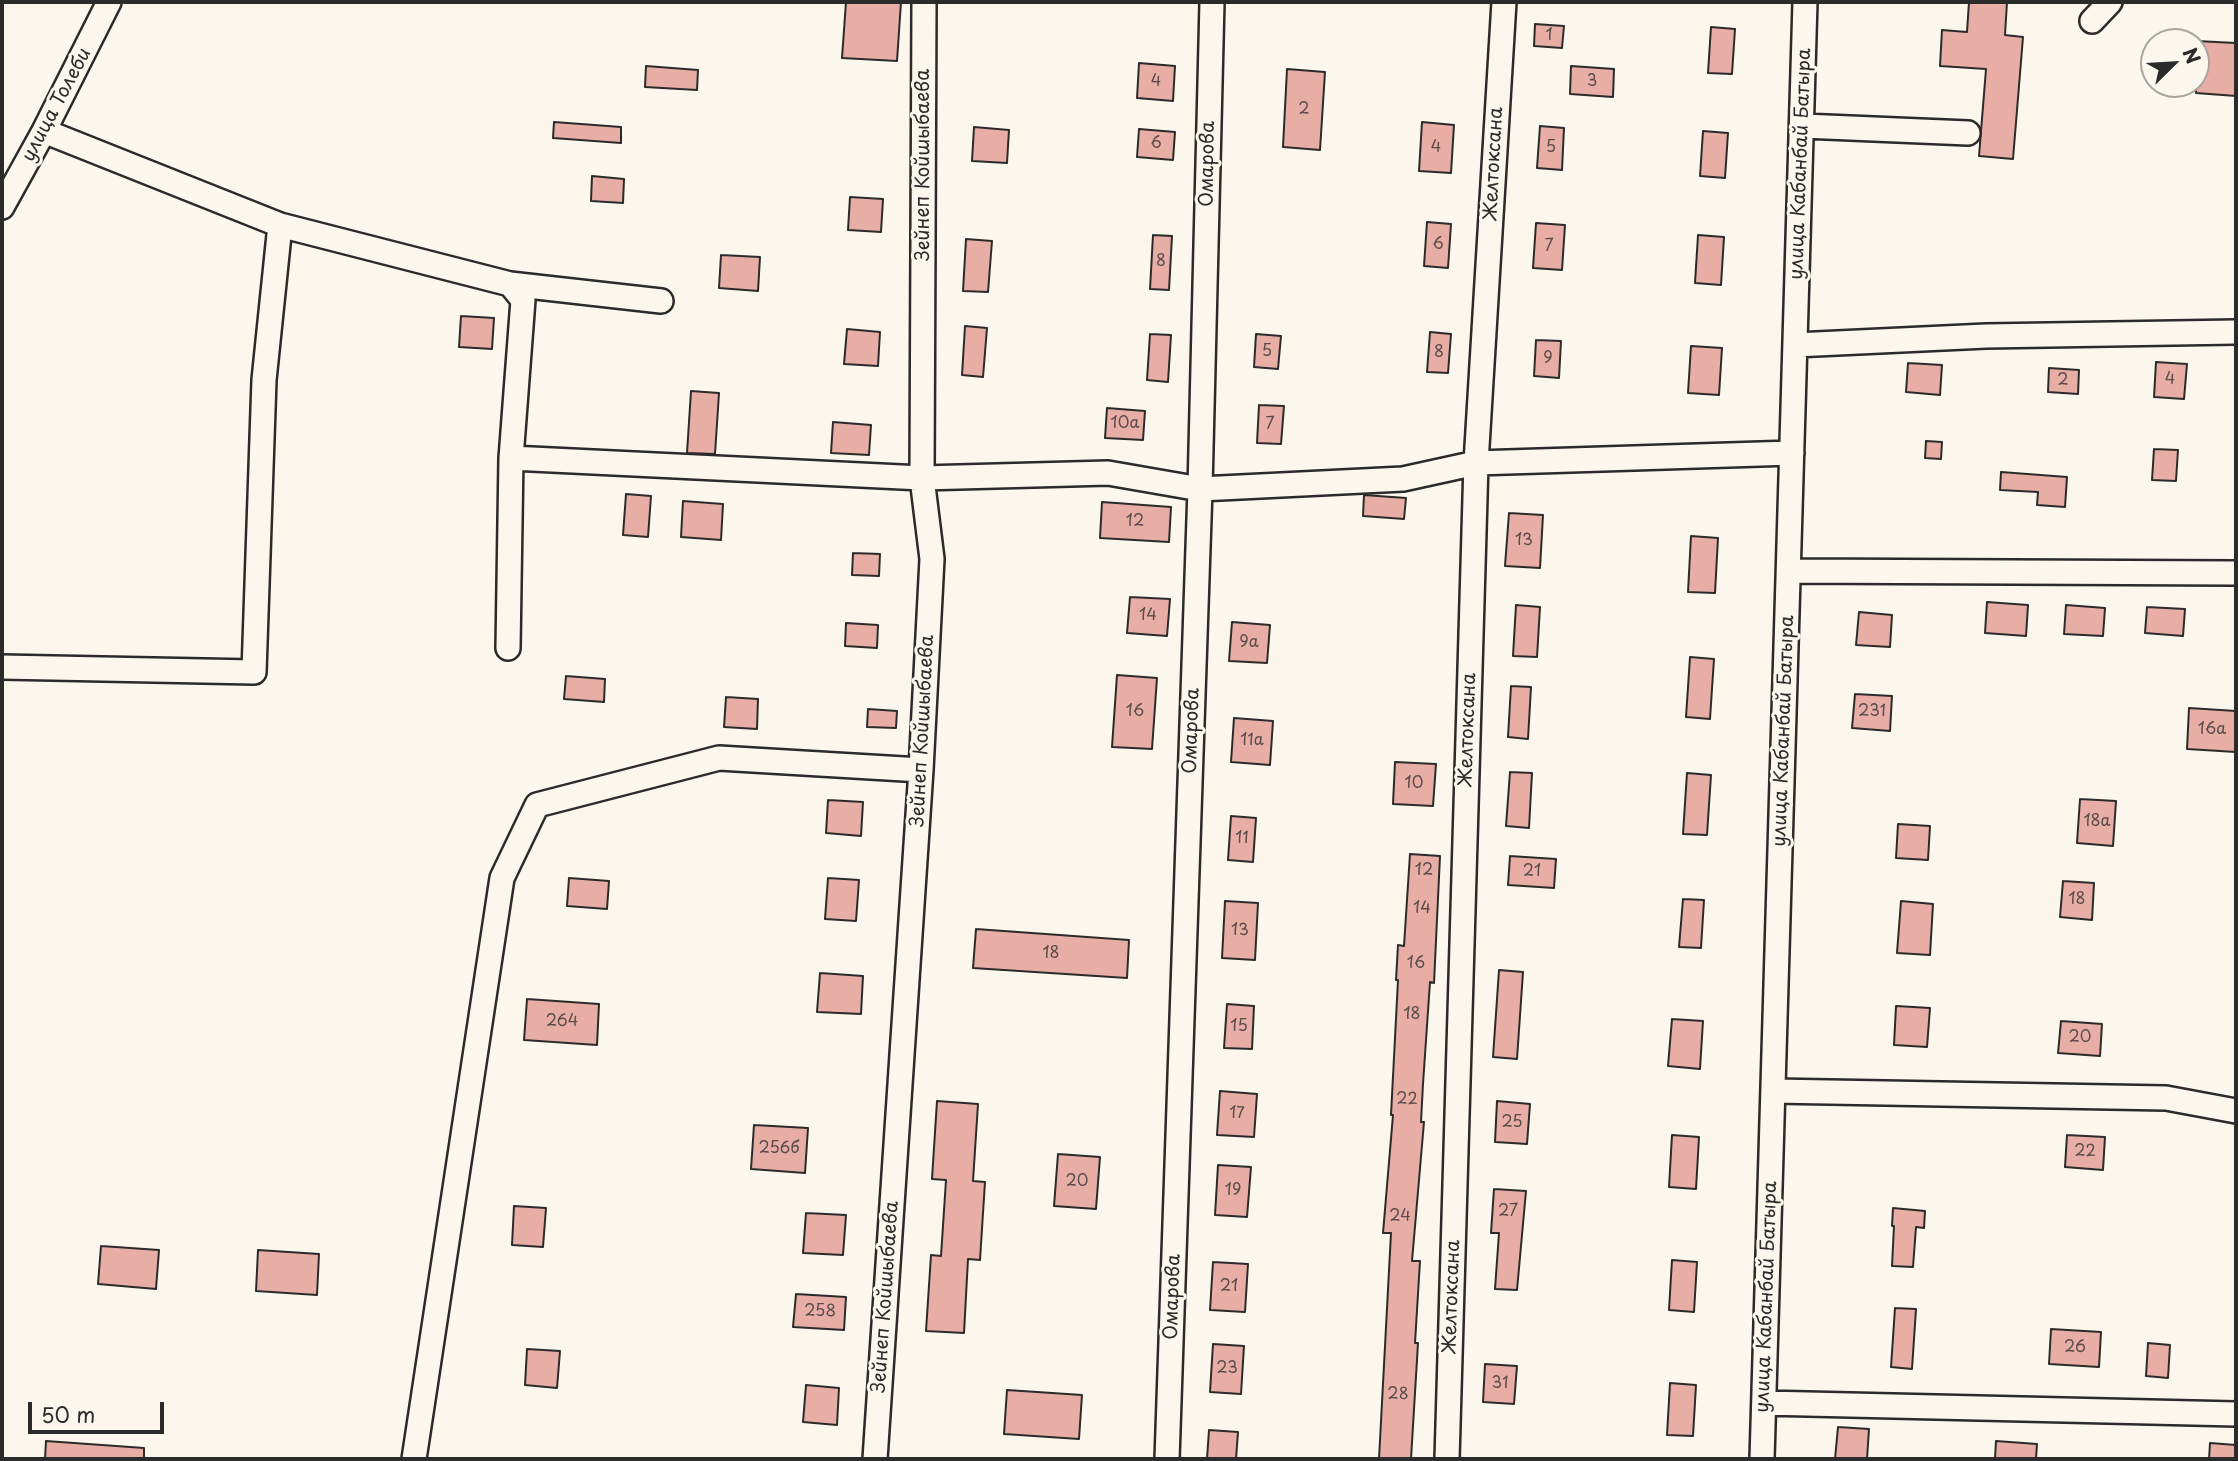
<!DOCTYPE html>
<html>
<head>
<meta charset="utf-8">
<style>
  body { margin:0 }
  #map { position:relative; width:2238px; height:1461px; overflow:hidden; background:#fbf7ec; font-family:"Playpen Sans",sans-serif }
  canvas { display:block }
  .frame { position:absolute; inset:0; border:4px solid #2b2b2b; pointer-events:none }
  .north { position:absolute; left:2140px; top:28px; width:70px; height:70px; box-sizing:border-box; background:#fbf7ec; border:2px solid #a8a59f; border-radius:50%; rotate:66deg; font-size:19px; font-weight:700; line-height:28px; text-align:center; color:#2b2b2b }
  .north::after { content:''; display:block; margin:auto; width:24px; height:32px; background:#2b2b2b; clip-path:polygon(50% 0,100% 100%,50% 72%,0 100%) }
  .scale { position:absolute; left:28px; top:1402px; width:136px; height:32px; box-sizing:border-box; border:4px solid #2b2b2b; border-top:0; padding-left:9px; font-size:21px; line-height:24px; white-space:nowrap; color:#2b2b2b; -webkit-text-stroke:5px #fbf7ec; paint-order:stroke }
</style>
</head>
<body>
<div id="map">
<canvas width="2238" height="1461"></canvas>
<div class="frame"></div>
<div class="north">N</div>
<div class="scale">50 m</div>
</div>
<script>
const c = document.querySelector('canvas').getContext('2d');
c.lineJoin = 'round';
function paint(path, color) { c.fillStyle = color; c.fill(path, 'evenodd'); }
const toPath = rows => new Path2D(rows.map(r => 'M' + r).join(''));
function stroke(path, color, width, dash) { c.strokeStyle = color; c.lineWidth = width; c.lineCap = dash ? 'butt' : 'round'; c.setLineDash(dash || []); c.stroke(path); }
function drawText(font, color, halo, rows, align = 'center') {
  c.font = font + ' "Playpen Sans",sans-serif'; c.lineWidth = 6; c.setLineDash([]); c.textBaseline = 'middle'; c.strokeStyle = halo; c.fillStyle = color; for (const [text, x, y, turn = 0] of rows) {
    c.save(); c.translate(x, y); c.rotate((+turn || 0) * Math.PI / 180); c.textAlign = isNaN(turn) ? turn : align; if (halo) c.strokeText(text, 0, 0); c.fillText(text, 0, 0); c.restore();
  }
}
const building = toPath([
  [846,2,901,2,897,61,842,58,846,2],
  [1969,2,2007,2,2005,35,2023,37,2013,159,1979,156,1986,69,1940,66,1942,30,1967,32,1969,2],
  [1535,24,1564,26,1562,48,1534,46,1535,24],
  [1711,27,1735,29,1732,74,1708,73,1711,27],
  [2196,41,2236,43,2236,96,2196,93,2196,41],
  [1139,63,1175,66,1173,101,1137,98,1139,63],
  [646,66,698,70,697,90,645,87,646,66],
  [1571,66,1614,69,1613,97,1570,94,1571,66],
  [1287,69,1325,72,1320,150,1283,147,1287,69],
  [554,122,621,127,621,143,553,138,554,122],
  [1422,122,1454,125,1451,173,1419,171,1422,122],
  [1540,126,1564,128,1562,170,1537,168,1540,126],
  [974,127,1009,130,1007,163,972,161,974,127],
  [1139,129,1175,132,1173,160,1137,157,1139,129],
  [1703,131,1728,133,1725,178,1700,176,1703,131],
  [592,176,624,179,623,203,591,201,592,176],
  [850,197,883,199,881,232,848,230,850,197],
  [1427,222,1451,224,1448,268,1424,266,1427,222],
  [1536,223,1565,225,1562,270,1533,268,1536,223],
  [1153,235,1172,236,1169,290,1150,289,1153,235],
  [1698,235,1724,237,1721,285,1695,283,1698,235],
  [966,239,992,241,988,292,963,291,966,239],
  [721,255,760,257,758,291,719,288,721,255],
  [461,316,494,318,492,349,459,347,461,316],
  [965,326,987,328,983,377,962,375,965,326],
  [847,329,880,332,878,366,844,364,847,329],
  [1430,332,1451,334,1448,373,1427,372,1430,332],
  [1150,334,1171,335,1168,382,1147,380,1150,334],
  [1256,334,1281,336,1278,369,1254,367,1256,334],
  [1536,340,1561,341,1559,378,1534,376,1536,340],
  [1691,346,1722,348,1719,395,1688,393,1691,346],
  [2156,362,2187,364,2184,399,2154,397,2156,362],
  [1908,363,1942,365,1940,395,1906,392,1908,363],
  [2049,368,2079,370,2078,394,2048,392,2049,368],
  [691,391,719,393,715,454,687,453,691,391],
  [1259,405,1284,406,1281,444,1257,443,1259,405],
  [1107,408,1145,411,1143,440,1105,438,1107,408],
  [833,422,871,425,869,455,831,453,833,422],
  [1926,441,1942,442,1941,459,1925,458,1926,441],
  [2154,449,2178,450,2176,481,2152,480,2154,449],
  [2001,472,2067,477,2065,507,2037,505,2038,492,2000,490,2001,472],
  [626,494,651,496,648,537,623,535,626,494],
  [1364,495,1406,498,1404,519,1363,516,1364,495],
  [683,501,723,504,721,540,681,537,683,501],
  [1102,502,1171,507,1169,542,1100,538,1102,502],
  [1509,513,1543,515,1540,568,1505,566,1509,513],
  [1691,536,1718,538,1715,593,1688,592,1691,536],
  [853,553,880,554,879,576,852,575,853,553],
  [1130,597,1170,599,1167,636,1127,633,1130,597],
  [1987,602,2028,605,2026,636,1985,633,1987,602],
  [1516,605,1540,607,1537,657,1513,656,1516,605],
  [2066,605,2105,608,2103,636,2064,634,2066,605],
  [2147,607,2185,609,2183,636,2145,633,2147,607],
  [1859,612,1892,615,1890,647,1856,645,1859,612],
  [1232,622,1270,625,1267,663,1229,661,1232,622],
  [846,623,878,625,877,648,845,646,846,623],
  [1690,657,1714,659,1710,719,1686,717,1690,657],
  [1117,675,1157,678,1152,749,1112,747,1117,675],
  [566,676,605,679,604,702,564,699,566,676],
  [1511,686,1531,687,1528,739,1508,737,1511,686],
  [1855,694,1892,696,1890,731,1852,728,1855,694],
  [726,697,758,699,757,729,724,727,726,697],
  [2189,708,2236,711,2236,752,2187,749,2189,708],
  [868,709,897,711,896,728,867,727,868,709],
  [1234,718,1273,721,1270,765,1231,762,1234,718],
  [1395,762,1436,764,1433,806,1393,804,1395,762],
  [1510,772,1532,773,1529,828,1506,826,1510,772],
  [1687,773,1711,775,1707,835,1683,834,1687,773],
  [2080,799,2116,801,2113,846,2077,843,2080,799],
  [828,800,863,802,861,836,826,833,828,800],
  [1231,816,1256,818,1253,862,1228,860,1231,816],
  [1898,824,1930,826,1928,860,1896,858,1898,824],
  [1410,854,1440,856,1434,983,1430,982,1423,1084,1421,1122,1424,1122,1412,1261,1420,1261,1415,1343,1418,1343,1411,1459,1379,1459,1391,1233,1383,1233,1393,1115,1391,1115,1398,980,1396,980,1398,945,1404,946,1410,854],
  [1510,856,1556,859,1554,888,1508,885,1510,856],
  [569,878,609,881,607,909,567,906,569,878],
  [828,878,859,880,856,921,825,919,828,878],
  [2063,881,2094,883,2092,920,2060,917,2063,881],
  [1683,899,1704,900,1701,948,1679,947,1683,899],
  [1225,901,1258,903,1255,960,1222,958,1225,901],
  [1901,901,1933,904,1930,955,1897,953,1901,901],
  [976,929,1129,940,1127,978,973,968,976,929],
  [1499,970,1523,972,1517,1059,1493,1057,1499,970],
  [820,973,863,976,861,1014,817,1012,820,973],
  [527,999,599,1004,597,1045,524,1040,527,999],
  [1227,1004,1254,1006,1252,1049,1224,1048,1227,1004],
  [1896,1006,1930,1008,1927,1047,1894,1045,1896,1006],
  [1672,1019,1703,1021,1700,1069,1668,1066,1672,1019],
  [2061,1021,2102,1024,2100,1056,2058,1053,2061,1021],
  [1220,1091,1257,1094,1254,1137,1217,1135,1220,1091],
  [937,1101,978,1104,973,1181,985,1182,980,1260,968,1259,964,1333,926,1331,931,1255,941,1256,946,1180,932,1179,937,1101],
  [1497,1101,1530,1104,1527,1144,1495,1142,1497,1101],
  [754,1125,808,1128,805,1173,751,1169,754,1125],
  [1672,1135,1699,1137,1696,1189,1669,1187,1672,1135],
  [2067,1135,2105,1137,2103,1170,2065,1167,2067,1135],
  [1058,1154,1100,1157,1096,1209,1054,1206,1058,1154],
  [1218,1165,1251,1167,1247,1217,1215,1215,1218,1165],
  [1494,1189,1526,1191,1517,1290,1495,1289,1499,1233,1491,1233,1494,1189],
  [514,1206,546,1208,543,1247,512,1245,514,1206],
  [1893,1208,1925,1211,1924,1228,1916,1227,1913,1267,1892,1266,1894,1226,1892,1226,1893,1208],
  [806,1213,846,1215,843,1255,803,1253,806,1213],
  [101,1246,159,1250,156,1289,98,1284,101,1246],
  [258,1250,319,1254,317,1295,256,1291,258,1250],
  [1672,1260,1697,1262,1694,1312,1669,1310,1672,1260],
  [1213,1262,1248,1264,1245,1312,1210,1310,1213,1262],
  [796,1294,846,1297,844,1330,793,1327,796,1294],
  [1895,1308,1916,1309,1912,1369,1891,1367,1895,1308],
  [2051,1329,2101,1332,2099,1367,2049,1364,2051,1329],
  [2148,1343,2170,1345,2168,1378,2146,1376,2148,1343],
  [1213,1344,1244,1346,1241,1394,1210,1392,1213,1344],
  [527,1349,560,1351,557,1388,525,1385,527,1349],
  [1485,1364,1517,1366,1514,1404,1483,1402,1485,1364],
  [1670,1383,1696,1385,1693,1436,1667,1435,1670,1383],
  [806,1385,839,1388,837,1425,803,1422,806,1385],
  [1007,1390,1082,1395,1079,1439,1004,1434,1007,1390],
  [1838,1427,1869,1429,1867,1459,1835,1459,1838,1427],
  [1209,1430,1238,1432,1236,1459,1207,1459,1209,1430],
  [46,1441,144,1448,144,1459,45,1459,46,1441],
  [1996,1441,2037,1444,2036,1459,1995,1459,1996,1441],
  [2210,1443,2236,1445,2236,1459,2209,1459,2210,1443]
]);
const minor = toPath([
  [2092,21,2110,2],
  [1803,126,1968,133],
  [44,131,280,225,510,284,523,300,511,458,508,648],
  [2,207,44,131,109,2],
  [510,284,661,301],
  [1795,345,1986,336,2236,332],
  [511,458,922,478,1108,473,1200,489,1403,479,1476,463,1792,453],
  [1789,571,2236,573],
  [2,667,254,672,264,380,280,225],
  [1773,1091,2166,1098,2236,1111],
  [1764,1403,2236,1414],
  [414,1459,502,878,537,805,719,758,921,770],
  [875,1459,921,770,932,559,922,478,924,2],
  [1167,1459,1200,489,1212,2],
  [1447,1459,1476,463,1504,2],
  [1762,1459,1805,2]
]);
const numberNames = [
  ["1",1549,36],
  ["4",1156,82],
  ["3",1592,82],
  ["2",1304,110],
  ["6",1156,144],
  ["4",1436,148],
  ["5",1551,148],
  ["6",1438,245],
  ["7",1549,247],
  ["8",1161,262],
  ["5",1267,352],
  ["8",1439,353],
  ["9",1548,359],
  ["4",2170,380],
  ["2",2063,381],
  ["10а",1125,424],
  ["7",1270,425],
  ["12",1135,522],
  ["13",1524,541],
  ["14",1148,616],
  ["9а",1249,643],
  ["16",1135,712],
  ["231",1872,712],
  ["16а",2212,730],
  ["11а",1252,741],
  ["10",1414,784],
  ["18а",2097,822],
  ["11",1242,839],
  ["12",1424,871],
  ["21",1532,872],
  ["18",2077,900],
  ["14",1422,909],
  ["13",1240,931],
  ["18",1051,954],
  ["16",1416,964],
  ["18",1412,1015],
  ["264",562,1022],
  ["15",1239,1027],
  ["20",2080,1038],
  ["22",1407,1100],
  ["17",1237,1114],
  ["25",1512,1123],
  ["256б",779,1149],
  ["22",2085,1152],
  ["20",1077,1182],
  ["19",1233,1191],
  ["27",1508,1212],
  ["24",1400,1217],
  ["21",1229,1287],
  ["258",820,1312],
  ["26",2075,1348],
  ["23",1227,1369],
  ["31",1500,1384],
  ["28",1398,1395]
];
const streetNames = [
  ["улица Толеби",57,105,-62],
  ["Омарова",1208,164,-89],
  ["Желтоксана",1494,164,-87],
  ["улица Кабанбай Батыра",1801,164,-88],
  ["Зейнеп Койшыбаева",924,165,-90],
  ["Желтоксана",1468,730,-88],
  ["Зейнеп Койшыбаева",923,731,-87],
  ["Омарова",1192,731,-88],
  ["улица Кабанбай Батыра",1784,731,-88],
  ["Зейнеп Койшыбаева",886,1297,-86],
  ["Омарова",1173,1297,-88],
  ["Желтоксана",1452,1297,-88],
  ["улица Кабанбай Батыра",1767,1297,-88]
];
paint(building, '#e8aea5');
stroke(building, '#2b2b2b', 2);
stroke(minor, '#2b2b2b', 28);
stroke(minor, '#fbf7ec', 23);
drawText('16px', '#5a4c4a', null, numberNames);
drawText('19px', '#2b2b2b', '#fbf7ec', streetNames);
</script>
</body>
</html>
